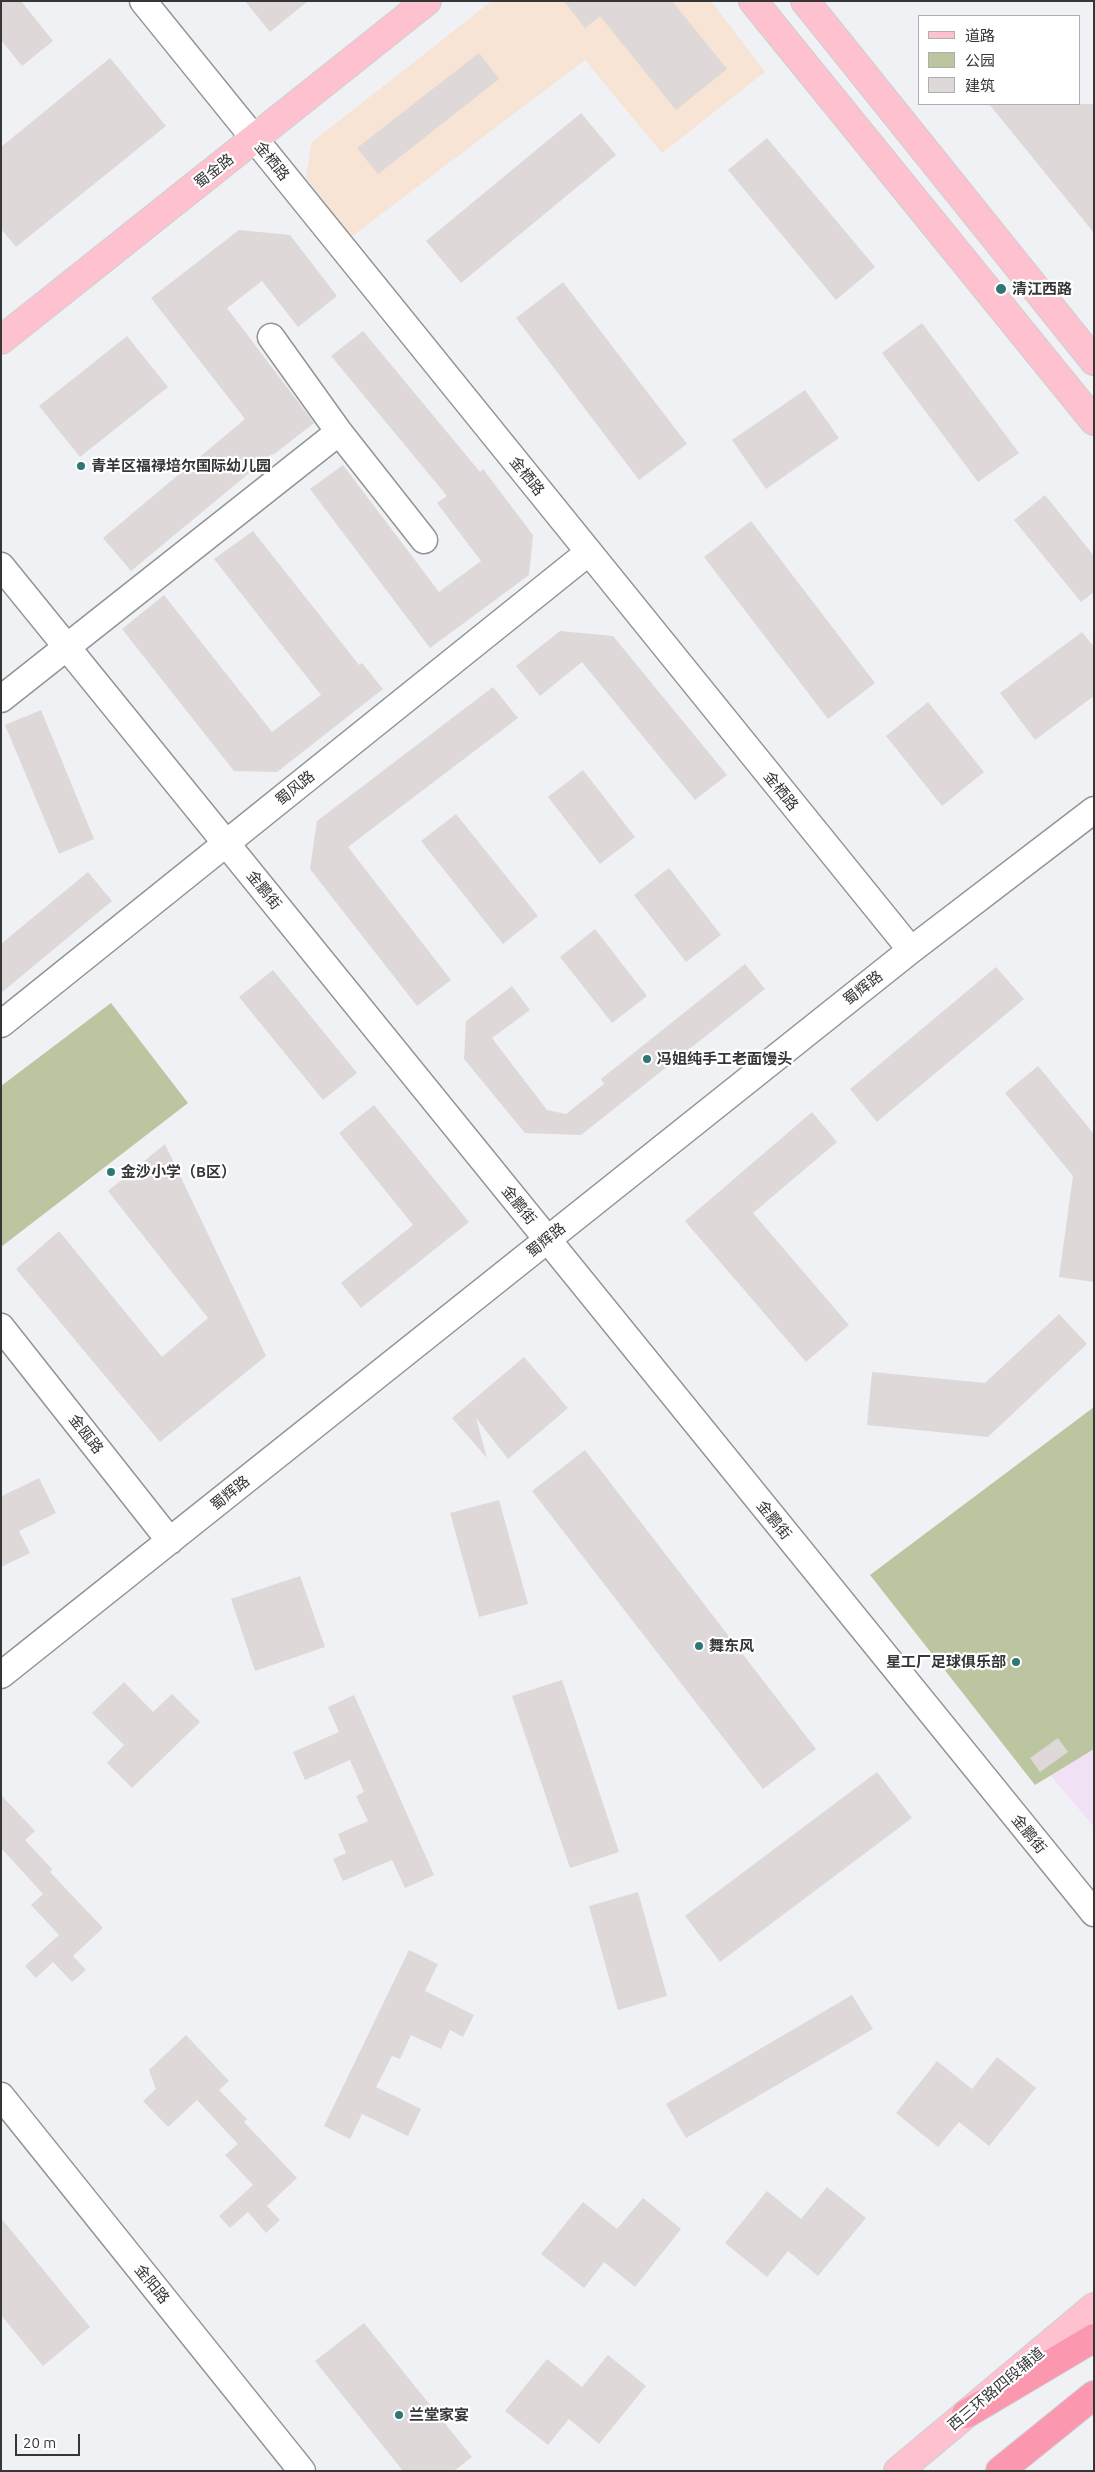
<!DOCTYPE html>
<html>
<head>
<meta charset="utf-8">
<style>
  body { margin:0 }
  #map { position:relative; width:1095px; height:2472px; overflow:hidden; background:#eff1f5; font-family:Ubuntu,"Noto Sans SC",sans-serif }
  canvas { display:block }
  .frame { position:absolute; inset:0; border:2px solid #353638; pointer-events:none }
  .legend { position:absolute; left:918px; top:15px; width:162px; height:90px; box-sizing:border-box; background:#fff; border:1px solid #aeafaf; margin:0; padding:6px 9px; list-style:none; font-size:15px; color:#353638 }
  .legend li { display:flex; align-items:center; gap:10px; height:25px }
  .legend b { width:25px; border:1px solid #aeafaf }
  .scale { position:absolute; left:15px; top:2434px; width:65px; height:22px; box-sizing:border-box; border:2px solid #353638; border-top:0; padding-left:6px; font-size:15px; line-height:18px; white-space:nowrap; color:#353638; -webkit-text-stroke:4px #fff; paint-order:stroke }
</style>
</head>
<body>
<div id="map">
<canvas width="1095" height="2472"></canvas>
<div class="frame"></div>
<ul class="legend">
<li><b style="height:6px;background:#fdc1cf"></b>道路</li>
<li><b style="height:14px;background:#bbc6a0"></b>公园</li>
<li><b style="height:14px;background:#ded8d8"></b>建筑</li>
</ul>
<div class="scale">20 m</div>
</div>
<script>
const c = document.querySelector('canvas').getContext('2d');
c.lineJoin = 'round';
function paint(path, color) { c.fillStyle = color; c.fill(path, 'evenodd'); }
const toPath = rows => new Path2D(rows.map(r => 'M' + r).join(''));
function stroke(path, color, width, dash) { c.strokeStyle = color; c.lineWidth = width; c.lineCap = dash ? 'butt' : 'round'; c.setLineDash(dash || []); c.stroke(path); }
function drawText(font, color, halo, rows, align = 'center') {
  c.font = font + ' Ubuntu,"Noto Sans SC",sans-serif'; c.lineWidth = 4.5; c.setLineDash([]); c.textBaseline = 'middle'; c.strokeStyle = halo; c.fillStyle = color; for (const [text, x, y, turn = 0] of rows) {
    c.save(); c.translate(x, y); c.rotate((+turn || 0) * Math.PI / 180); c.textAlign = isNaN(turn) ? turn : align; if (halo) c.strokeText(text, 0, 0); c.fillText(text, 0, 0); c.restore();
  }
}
const commercial = toPath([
  [492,1,711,1,765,72,662,153,585,60,351,237,306,178,312,142]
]);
const industrial = toPath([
  [1094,1749,1094,1827,1050,1775]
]);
const green = toPath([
  [111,1003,188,1103,1,1247,1,1086],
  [1094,1407,1094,1749,1035,1785,870,1575]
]);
const building = toPath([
  [1,1,21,1,53,41,22,66,1,40],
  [245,1,308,1,270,32],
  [564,1,672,1,727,69,676,110,600,16,585,28],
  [479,53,499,79,378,174,357,148],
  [110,58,166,126,16,247,1,229,1,147],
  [989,104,1094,104,1094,233],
  [581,113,616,155,461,283,426,241],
  [767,138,875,267,836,300,728,170],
  [239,230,290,235,337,296,298,327,262,281,227,308,314,423,273,455,272,454,131,571,103,538,245,419,151,298],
  [563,282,687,444,639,480,516,318],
  [922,323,1019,453,978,482,882,353],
  [363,331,480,472,483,469,533,535,529,575,430,648,310,489,343,465,439,592,481,561,437,503,447,496,331,356],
  [127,336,168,387,80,457,39,406],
  [805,390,839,438,766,489,732,440],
  [1045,495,1094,556,1094,592,1081,602,1014,520],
  [751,521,875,683,828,719,704,557],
  [253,531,359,665,362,663,383,689,277,772,234,771,122,629,164,595,272,732,321,695,214,559],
  [560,631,613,636,727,775,695,800,582,662,540,696,516,666],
  [1082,632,1094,647,1094,696,1035,740,1000,693],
  [493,687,518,718,348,847,451,980,417,1006,310,869,317,821],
  [928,702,984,772,942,806,886,736],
  [41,710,94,839,59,854,5,725],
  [583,770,635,837,600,864,548,797],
  [456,814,538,916,503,944,421,841],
  [669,868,721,935,686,962,634,895],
  [88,872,112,901,1,993,1,944],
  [595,929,647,996,612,1023,560,957],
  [745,964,765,989,581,1135,525,1133,464,1059,466,1021,512,986,530,1010,492,1038,547,1110,566,1114,604,1084,601,1079],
  [996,967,1024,999,877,1122,850,1089],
  [273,970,357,1073,323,1100,239,997],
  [1038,1066,1094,1134,1094,1282,1059,1277,1073,1176,1005,1093],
  [374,1105,469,1222,361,1308,341,1283,413,1225,339,1133],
  [812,1112,837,1142,753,1213,849,1325,806,1362,685,1221],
  [165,1144,266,1356,160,1442,16,1269,59,1231,162,1357,208,1318,108,1191],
  [1059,1314,1087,1344,988,1437,867,1425,872,1372,985,1383],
  [524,1357,568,1408,508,1459,476,1418,487,1458,452,1418],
  [585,1450,816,1749,763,1789,532,1491],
  [39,1478,56,1513,19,1531,30,1553,1,1567,1,1493,2,1496],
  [499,1500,528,1604,479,1617,450,1513],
  [300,1576,325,1647,255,1671,231,1599],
  [562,1680,619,1852,570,1868,512,1696],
  [124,1682,153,1712,172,1694,200,1722,132,1788,107,1763,124,1745,92,1713],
  [354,1695,434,1875,405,1888,392,1860,343,1881,333,1859,346,1853,338,1834,368,1821,356,1796,364,1792,350,1760,305,1780,293,1752,339,1732,328,1707],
  [1058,1738,1068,1752,1040,1772,1030,1758],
  [877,1772,912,1818,720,1962,685,1916],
  [1,1795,35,1831,25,1840,52,1869,50,1872,103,1928,73,1956,86,1970,72,1982,53,1962,36,1978,25,1966,59,1935,31,1905,43,1894,1,1848],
  [638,1892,667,1996,618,2010,589,1906],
  [409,1950,438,1964,425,1991,474,2015,463,2037,450,2030,441,2049,411,2035,400,2059,392,2056,376,2087,421,2109,408,2136,362,2114,350,2139,324,2126],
  [852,1995,873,2029,686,2138,666,2104],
  [186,2035,229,2081,219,2090,247,2119,244,2122,297,2178,267,2206,280,2220,266,2233,248,2212,230,2228,219,2216,253,2185,225,2155,238,2144,197,2100,168,2127,143,2101,156,2089,149,2070],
  [997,2057,1036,2088,989,2146,959,2122,938,2147,896,2113,937,2061,972,2089],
  [827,2187,866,2218,818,2276,788,2251,767,2277,725,2243,767,2191,801,2219],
  [643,2198,681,2229,635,2287,604,2262,584,2288,541,2254,583,2202,617,2229],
  [1,2218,90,2327,43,2366,1,2315],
  [364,2323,472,2457,454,2471,403,2471,315,2361],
  [608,2355,646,2386,599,2444,569,2419,548,2445,505,2411,547,2359,582,2387]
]);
const minor = toPath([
  [143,1,911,950],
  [271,337,339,432,424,540],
  [1,566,1094,1913],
  [1,699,339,432],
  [1,1024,589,552],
  [1,1327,170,1541],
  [1,1675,911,950,1094,810],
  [1,2096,302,2471]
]);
const major = toPath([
  [753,1,1094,421],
  [805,1,1094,361],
  [1,340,427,1],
  [898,2471,1094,2307]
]);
const highway = toPath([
  [966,2414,1094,2338],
  [1000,2471,1094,2395]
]);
const markers = [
  [1001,289,6,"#2d7776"],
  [81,466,5,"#2d7776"],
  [647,1059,5,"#2d7776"],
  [111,1172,5,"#2d7776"],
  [699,1646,5,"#2d7776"],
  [1016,1662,5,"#2d7776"],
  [399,2415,5,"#2d7776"]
];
const streetNames = [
  ["金栖路",272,161,51],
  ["蜀金路",214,171,-38],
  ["金栖路",527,476,51],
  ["蜀风路",295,788,-39],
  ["金栖路",781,791,51],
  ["金鹏街",264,890,51],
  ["蜀辉路",863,988,-38],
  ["金鹏街",519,1205,51],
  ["蜀辉路",546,1240,-39],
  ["金瓯路",86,1434,52],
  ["蜀辉路",230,1493,-39],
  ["金鹏街",774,1520,51],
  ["金鹏街",1029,1834,51],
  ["金阳路",152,2284,51],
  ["西三环路四段辅道",996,2389,-40]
];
const poiNames = [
  ["清江西路",1012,289],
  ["青羊区福禄培尔国际幼儿园",91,466],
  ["冯姐纯手工老面馒头",657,1059],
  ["金沙小学（B区）",121,1172],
  ["舞东风",709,1646],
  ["星工厂足球俱乐部",1006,1662,"right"],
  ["兰堂家宴",409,2415]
];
paint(commercial, '#f7e4d4');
paint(industrial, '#f1e1f4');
paint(green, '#bbc6a0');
paint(building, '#ded8d8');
stroke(minor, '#919397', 29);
stroke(major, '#cfcfcf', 30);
stroke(highway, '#cfcfcf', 30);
stroke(minor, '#fff', 26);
stroke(major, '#fdc1cf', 28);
stroke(highway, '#fb97af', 28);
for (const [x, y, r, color] of markers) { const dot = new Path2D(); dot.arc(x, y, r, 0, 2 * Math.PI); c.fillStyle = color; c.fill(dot); stroke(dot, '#fff', 2); }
drawText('15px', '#353638', '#fff', streetNames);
drawText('bold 15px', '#353638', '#fff', poiNames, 'left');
</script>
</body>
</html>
